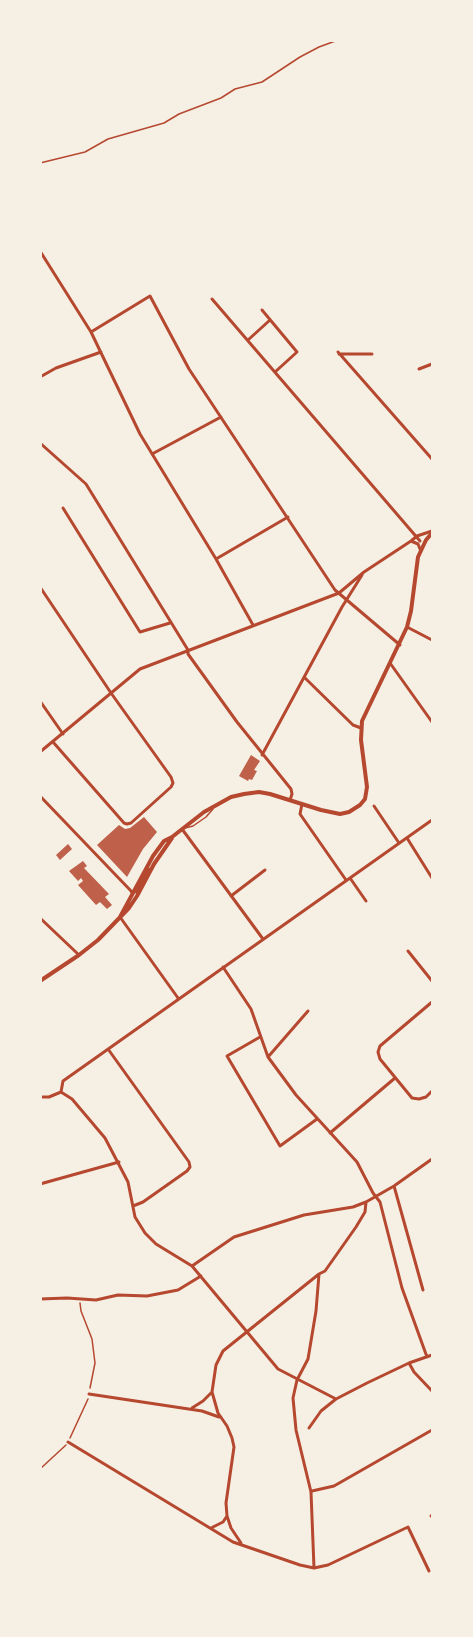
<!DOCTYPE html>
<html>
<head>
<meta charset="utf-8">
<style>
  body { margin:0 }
  #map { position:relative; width:473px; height:1637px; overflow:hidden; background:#f6efe4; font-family:"Archivo Narrow",sans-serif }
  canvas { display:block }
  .frame { position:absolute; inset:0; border:42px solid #f6efe4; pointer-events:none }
</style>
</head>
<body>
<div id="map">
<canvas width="473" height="1637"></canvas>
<div class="frame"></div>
</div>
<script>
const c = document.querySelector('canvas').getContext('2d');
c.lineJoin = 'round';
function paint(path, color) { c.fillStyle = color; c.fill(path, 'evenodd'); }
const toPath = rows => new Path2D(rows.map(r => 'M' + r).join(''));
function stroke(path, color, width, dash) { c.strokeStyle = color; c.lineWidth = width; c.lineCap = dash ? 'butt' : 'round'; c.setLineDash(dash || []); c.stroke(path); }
const building = toPath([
  [251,755,260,761,254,770,257,771,252,780,249,779,248,781,239,776],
  [144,817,157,832,143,849,127,877,97,845,119,825,125,829,130,828],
  [68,844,72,849,60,860,56,855],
  [83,861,87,866,84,868,109,894,105,897,112,905,107,909,100,902,96,905,78,885,83,881,81,878,78,881,69,871]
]);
const path = toPath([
  [40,163,85,152,108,139,164,123,179,114,221,98,235,89,262,82,300,57,319,47,338,40],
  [80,1303,81,1311,92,1339,95,1363,90,1388],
  [70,1438,88,1399],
  [40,1469,66,1445]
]);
const service = toPath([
  [185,828,193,826,206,817,213,809]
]);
const minor = toPath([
  [40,251,91,332,140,434,216,559,253,625],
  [212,299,420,541],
  [262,310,297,352,275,372],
  [91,332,150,296,189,369,335,590,400,645],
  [248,340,270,320],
  [338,352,432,459],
  [339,354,372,354],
  [419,369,432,364],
  [40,377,56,368,101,352],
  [40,443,86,484,188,650,188,654,237,722,291,789,292,794,290,800],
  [152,454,221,417],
  [63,508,140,632,170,623],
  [411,541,418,544,420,549],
  [216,559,288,517],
  [40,587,111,693,171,777,173,783,171,787,131,823,127,824,124,823,53,742],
  [407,627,432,640],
  [390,663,432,722],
  [305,678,353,725,361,728],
  [40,701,63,734],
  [40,752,140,669,339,593,364,572,411,541,417,536,432,531],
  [262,755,342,607,362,575],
  [40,796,132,892],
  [302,804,300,814,346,880],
  [374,806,399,843],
  [182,829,263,939],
  [407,838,432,878],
  [350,878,366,901],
  [231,896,265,870],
  [120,917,178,998],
  [40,918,79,955],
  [408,951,432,981],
  [223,967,251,1009,268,1057,296,1095,357,1162,373,1193,380,1202,402,1288,427,1357],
  [432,1002,380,1046,378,1052,380,1059,412,1098,419,1099,426,1097,432,1091],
  [260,1037,227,1056,280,1146,317,1119],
  [108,1049,189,1162,190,1167,187,1171,143,1202,133,1206],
  [268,1057,308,1011],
  [61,1092,72,1099,105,1138,128,1182,135,1217,145,1233,156,1244,192,1266],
  [40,1097,49,1097,61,1092,63,1081,432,820],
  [330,1133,395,1078],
  [432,1159,394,1186,366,1202,353,1207,304,1215,234,1237,192,1266,278,1369,336,1399,367,1383,409,1363,432,1355],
  [40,1184,119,1162],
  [394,1186,423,1290],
  [40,1299,67,1298,96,1300,118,1295,147,1296,178,1290,201,1276],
  [409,1363,414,1372,432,1391],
  [89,1394,202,1411,219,1417],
  [192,1408,203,1401,212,1392],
  [309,1428,321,1411,336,1399],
  [68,1442,233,1542,300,1565,314,1568,328,1565,408,1527,429,1571],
  [312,1491,334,1486,432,1430],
  [431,1516,432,1515],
  [211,1528,223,1522,227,1516],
  [241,1543,231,1528,227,1516,226,1503,234,1447,232,1438,227,1426,218,1413,212,1392,216,1365,223,1351,319,1274],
  [314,1568,311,1492,296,1430,293,1398,297,1380,308,1359,316,1311,319,1274,325,1271,356,1227,365,1212,366,1202]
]);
const secondary = toPath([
  [132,892,136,891,147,872,151,869],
  [120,917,153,856,164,841,172,837,204,812,231,797,244,794,259,792,270,794,321,810,340,814,349,812,360,805,365,799,367,787,361,740,362,721,407,627,411,611,418,557,426,540,432,533],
  [40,981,79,955,98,940,129,908,137,896,154,864,172,838]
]);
paint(building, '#bf614a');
stroke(path, '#b5482f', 1.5);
stroke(service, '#b5482f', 1.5);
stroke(minor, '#b5482f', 3);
stroke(secondary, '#b5482f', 4);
</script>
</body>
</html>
